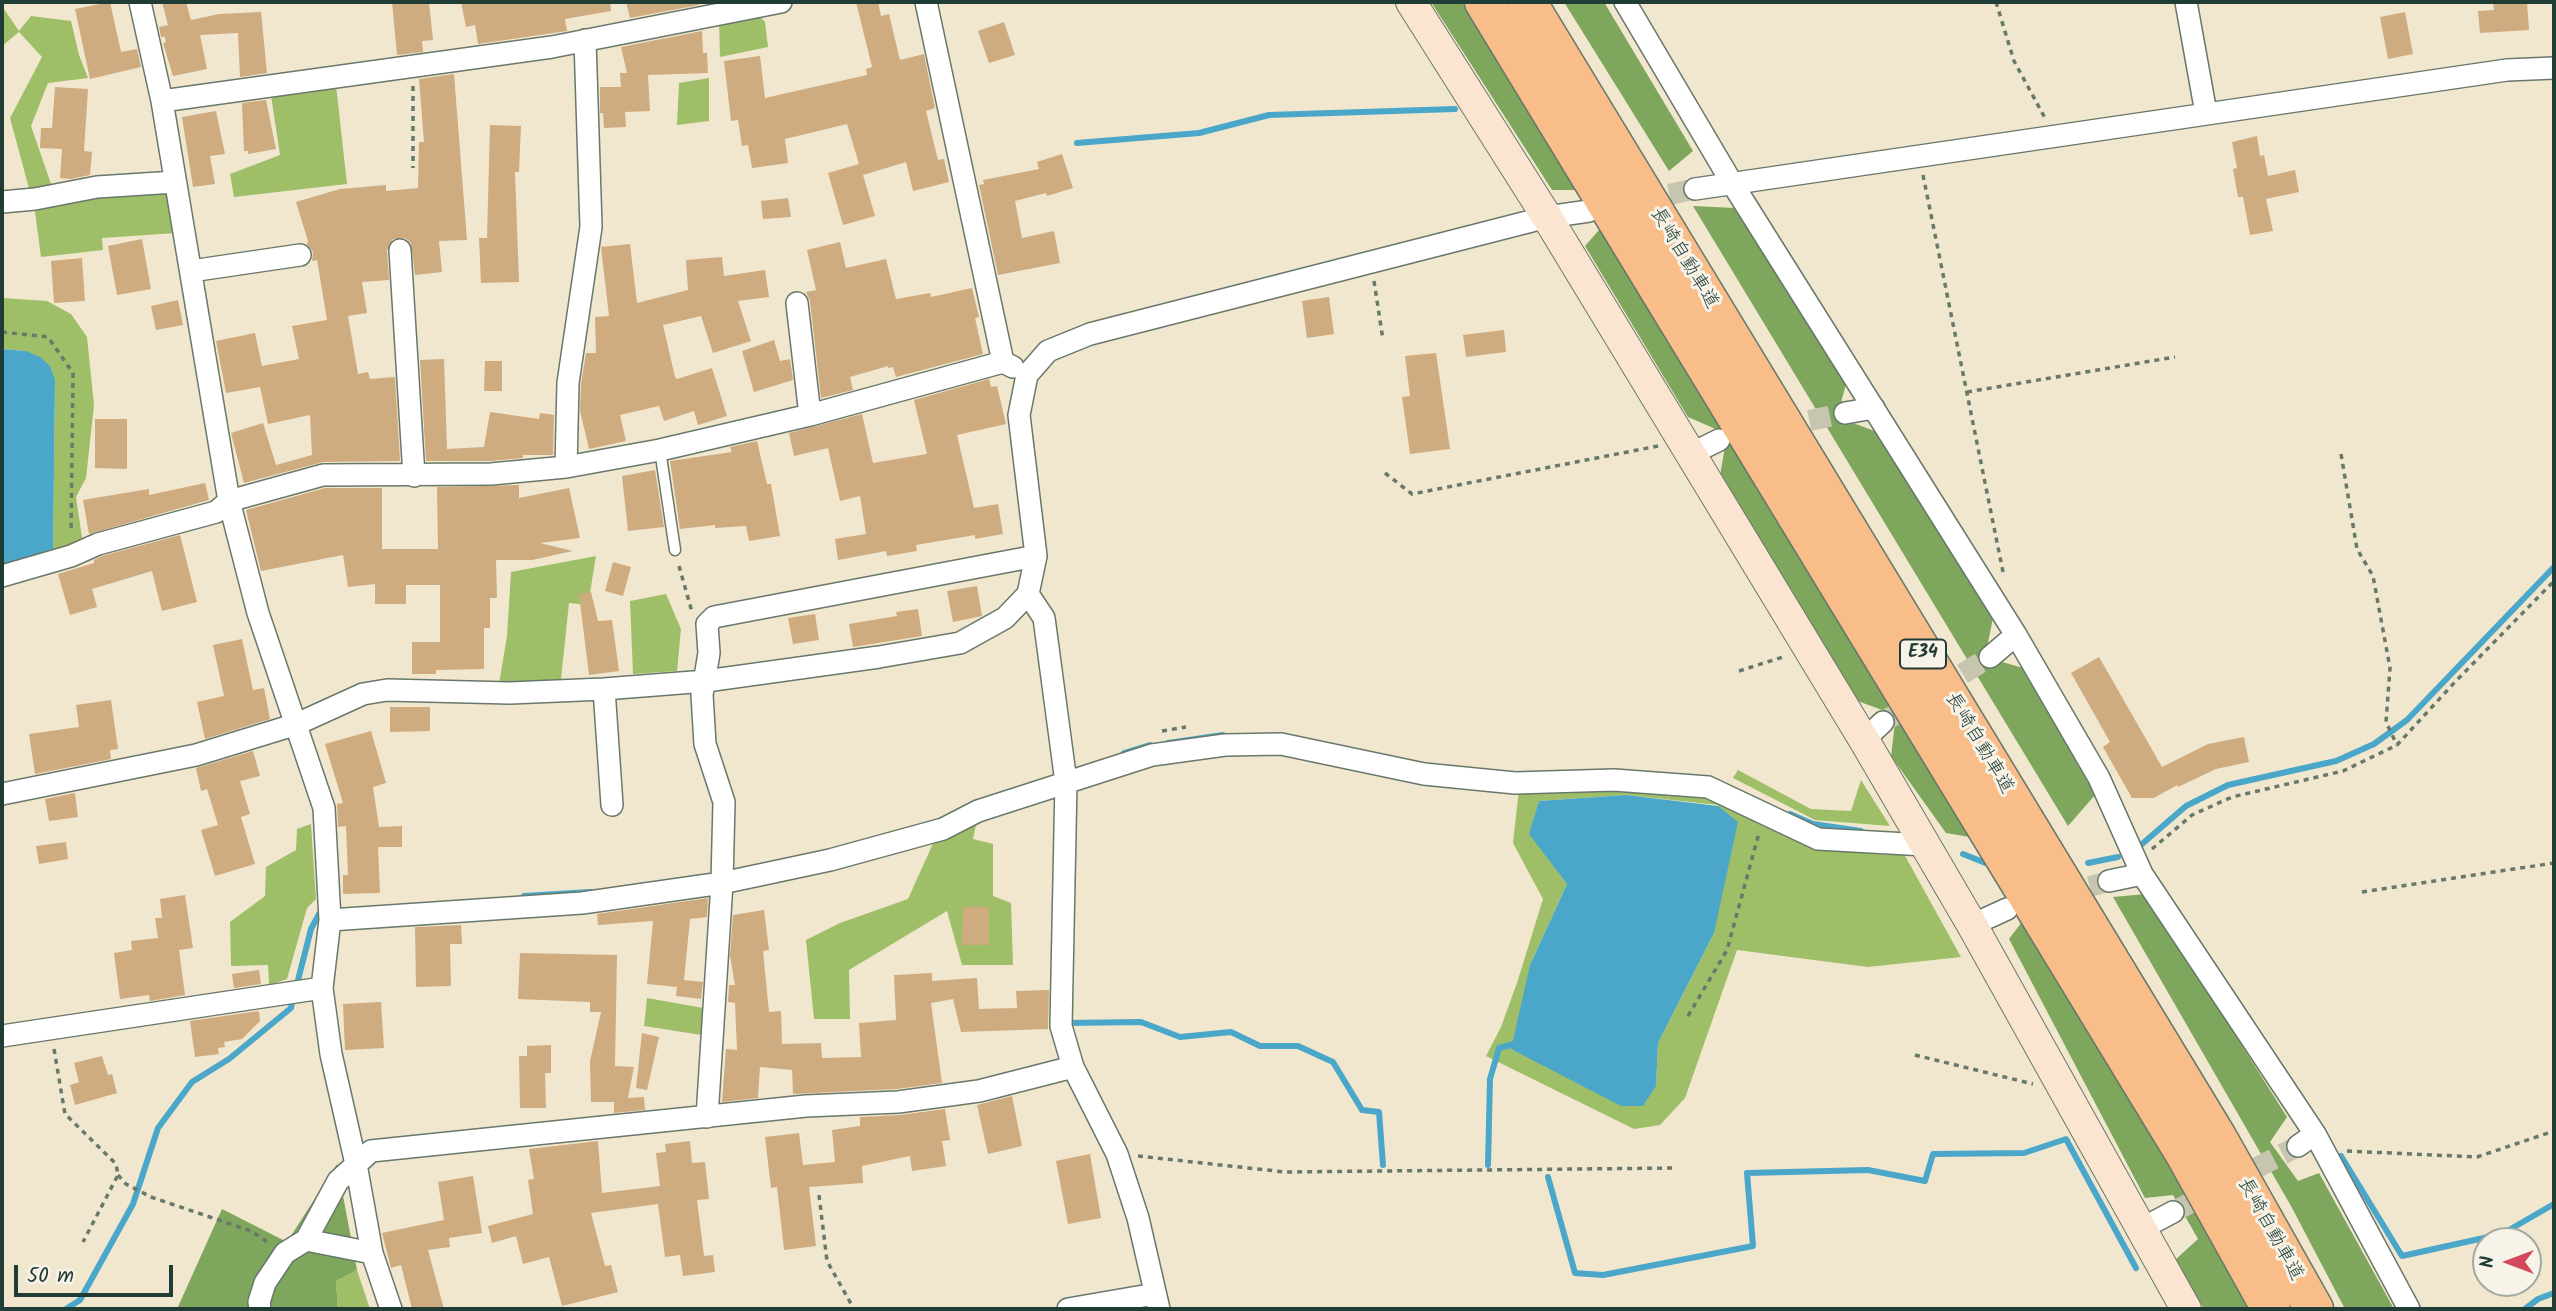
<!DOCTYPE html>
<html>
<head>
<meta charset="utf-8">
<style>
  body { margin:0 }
  #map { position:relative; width:2556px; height:1311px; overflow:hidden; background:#f1e7ce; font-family:Kalam,sans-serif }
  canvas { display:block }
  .frame { position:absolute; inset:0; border:4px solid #1f3d34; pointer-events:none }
  .north { position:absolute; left:2472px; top:1227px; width:70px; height:70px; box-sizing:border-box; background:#f7f3e8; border:2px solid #a1aaa0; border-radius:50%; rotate:270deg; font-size:19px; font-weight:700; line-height:28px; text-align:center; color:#1f3d34 }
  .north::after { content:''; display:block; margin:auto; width:24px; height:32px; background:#d1495b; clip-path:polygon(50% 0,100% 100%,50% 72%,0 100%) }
  .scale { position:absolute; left:14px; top:1265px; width:159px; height:32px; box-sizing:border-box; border:4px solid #1f3d34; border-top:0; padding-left:9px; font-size:21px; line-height:24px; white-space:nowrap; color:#1f3d34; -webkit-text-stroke:5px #f7f3e8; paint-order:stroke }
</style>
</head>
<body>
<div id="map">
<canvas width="2556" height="1311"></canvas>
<div class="frame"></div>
<div class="north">N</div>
<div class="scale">50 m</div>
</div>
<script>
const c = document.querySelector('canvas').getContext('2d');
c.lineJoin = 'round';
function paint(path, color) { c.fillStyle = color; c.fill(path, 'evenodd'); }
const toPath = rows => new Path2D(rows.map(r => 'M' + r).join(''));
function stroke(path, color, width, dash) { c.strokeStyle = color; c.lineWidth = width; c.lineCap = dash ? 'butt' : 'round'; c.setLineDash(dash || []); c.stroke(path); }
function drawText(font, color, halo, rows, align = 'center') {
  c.font = font + ' Kalam,"Klee One",sans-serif'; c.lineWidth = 6; c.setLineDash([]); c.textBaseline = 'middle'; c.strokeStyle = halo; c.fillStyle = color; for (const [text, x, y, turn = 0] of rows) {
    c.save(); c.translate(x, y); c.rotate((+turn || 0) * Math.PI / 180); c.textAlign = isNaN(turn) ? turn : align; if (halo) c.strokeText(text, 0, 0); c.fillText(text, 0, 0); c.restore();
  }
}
const green = toPath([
  [2,6,19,31,31,16,71,21,79,55,88,78,48,83,31,126,51,184,30,192,10,118,42,57,19,32,2,46],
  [756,12,765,22,768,47,720,57,719,21],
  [709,78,709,121,677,125,679,83],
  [336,85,347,184,234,197,230,174,280,155,271,95],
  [170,192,176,233,102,238,103,250,41,257,34,204,100,193],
  [2,298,47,301,71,314,87,337,94,405,86,478,76,497,83,544,53,555,55,380,26,351,2,349],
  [596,556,588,605,569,603,561,679,499,684,507,636,511,572],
  [666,594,681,629,677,671,633,674,630,601],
  [1738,770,1811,809,1851,811,1861,780,1890,826,1815,820,1733,778],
  [1632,785,1727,799,1819,848,1888,855,1904,854,1961,957,1868,967,1737,950,1685,1098,1660,1125,1634,1129,1486,1056,1501,1027,1517,983,1543,899,1513,843,1519,789],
  [1626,795,1718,805,1714,933,1658,1043,1656,1086,1530,965,1567,884,1530,834,1539,801],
  [977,820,973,839,993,844,993,896,1011,903,1013,965,962,965,947,911,849,970,850,1019,814,1019,806,940,840,923,908,899,935,839],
  [311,824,316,899,307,908,287,979,269,985,268,965,231,966,230,922,265,896,266,867,296,850,297,829],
  [647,998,709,1009,708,1036,644,1026],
  [357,1270,370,1309,338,1309,336,1281]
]);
const forest = toPath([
  [1431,2,1468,2,1583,190,1552,190],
  [1564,2,1604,2,1693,151,1669,171],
  [1693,206,1735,208,1848,377,1837,417,1880,433,1993,618,1985,657,2023,668,2095,795,2068,826],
  [1606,222,1981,839,1946,833,1891,756,1896,715,1852,699,1720,476,1727,434,1688,417,1585,246],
  [2146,894,2287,1117,2270,1142,2298,1181,2319,1173,2394,1309,2345,1309,2291,1206,2113,897],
  [2025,918,2255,1309,2204,1309,2175,1260,2198,1239,2173,1195,2145,1198,2009,939],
  [337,1164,357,1270,336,1281,338,1309,177,1309,222,1209,287,1242]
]);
const water = toPath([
  [2,349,26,351,40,357,50,366,55,380,53,555,2,568],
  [1626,795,1718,806,1738,822,1714,933,1658,1043,1656,1086,1643,1106,1621,1106,1511,1049,1530,965,1567,884,1529,834,1539,801]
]);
const stream = toPath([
  [1077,143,1199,133,1269,115,1455,109],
  [1168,743,1223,735],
  [1124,753,1150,745],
  [1790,814,1813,824,1861,831],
  [2142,844,2186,806,2228,785,2336,761,2374,744,2407,720,2554,567],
  [1963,854,1988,864],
  [2088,863,2118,857],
  [524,896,590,892],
  [296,988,311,929,319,914,325,913],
  [1066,1023,1141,1022,1180,1037,1231,1032,1260,1046,1298,1046,1333,1062,1362,1110,1379,1112,1383,1165],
  [2341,1156,2402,1256,2502,1234,2554,1204],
  [1488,1165,1490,1079,1499,1048,1518,1043],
  [1548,1177,1575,1273,1603,1275,1753,1246,1747,1173,1868,1170,1925,1181,1933,1154,2024,1153,2066,1139,2136,1268],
  [66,1309,80,1300,133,1204,158,1128,192,1082,229,1059,291,1008,293,998],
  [2525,1309,2538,1299,2554,1293]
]);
const building = toPath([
  [110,2,121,52,137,49,141,67,90,79,75,9],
  [162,2,186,2,191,20,219,14,261,12,267,73,240,77,238,33,200,35,207,69,173,76,163,43,166,42,165,37,161,37,159,27,168,25],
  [392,2,429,2,433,40,422,41,423,52,397,55],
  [461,2,610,2,611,11,565,19,567,31,478,44,475,25,466,27],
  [626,2,699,2,699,5,630,18],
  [856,2,878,2,881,16,889,14,900,60,924,54,935,108,926,111,938,160,944,159,949,182,913,191,906,162,863,175,875,216,843,225,828,173,859,164,847,124,785,139,788,163,752,168,748,145,742,146,738,120,731,121,724,61,760,56,765,98,867,75,866,69,872,67],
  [2493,2,2527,2,2529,30,2480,33,2478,11,2494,10],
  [2405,12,2413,54,2388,59,2380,17],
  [1004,22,1015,55,989,63,978,31],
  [702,31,703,53,707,53,708,73,648,75,650,111,625,112,626,127,604,128,603,113,600,113,600,87,621,87,620,73,627,73,621,47],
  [454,74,467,240,439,241,442,272,415,275,411,243,405,238,393,239,387,250,389,280,362,282,367,313,348,316,358,374,368,372,370,379,395,377,400,461,323,462,244,483,231,433,263,423,276,465,312,455,310,415,268,424,260,387,226,393,216,341,255,333,262,366,299,359,292,326,327,320,317,260,312,261,313,252,307,244,308,241,296,202,340,189,386,185,386,191,418,188,419,142,424,142,419,79],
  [55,87,88,89,84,151,92,152,90,175,71,179,60,178,62,149,40,148,41,128,52,128],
  [266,100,276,149,248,154,248,151,244,151,242,103],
  [216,111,225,154,210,156,215,184,193,187,182,117],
  [490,125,521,126,519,172,515,172,519,282,481,283,479,238,487,238],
  [2257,136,2260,156,2264,155,2268,176,2295,170,2299,192,2266,199,2273,231,2250,235,2243,197,2238,197,2233,169,2237,168,2232,142],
  [1062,154,1073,188,1047,196,1046,193,1015,201,1022,238,1054,231,1060,263,998,275,979,185,984,184,983,180,1039,169,1037,162],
  [788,198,791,217,763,219,761,201],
  [142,239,151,289,117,295,108,246],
  [840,242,846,268,886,259,896,299,930,293,931,297,972,288,979,317,975,318,983,354,896,377,893,367,888,368,888,366,850,377,853,390,821,398,810,301,806,292,816,290,807,250],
  [630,244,637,303,688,290,686,260,722,257,724,276,765,270,769,297,738,301,751,341,713,353,701,316,663,325,675,377,677,379,712,368,727,416,698,425,694,411,664,421,659,406,620,415,626,441,589,449,580,411,581,384,586,353,596,353,595,317,609,316,601,247],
  [82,258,85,301,54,303,51,261],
  [1329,297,1334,334,1307,338,1302,301],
  [178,300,183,325,156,330,151,306],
  [1504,330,1506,352,1466,357,1463,335],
  [774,340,780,361,790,359,793,380,754,392,742,351],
  [1436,353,1450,449,1410,454,1402,397,1410,396,1405,356],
  [444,359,447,449,484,447,490,412,539,419,540,413,554,415,553,455,523,455,523,458,490,461,426,461,420,360],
  [485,361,502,361,502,391,484,391],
  [989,379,991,387,997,386,1006,424,957,435,974,508,998,504,1003,534,975,539,975,535,916,545,917,551,887,556,886,551,838,560,835,539,866,534,860,496,840,501,828,448,794,456,789,433,862,414,873,463,927,454,914,400],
  [95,419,127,419,127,469,95,468],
  [757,441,767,484,771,484,780,536,749,541,746,526,715,528,715,525,680,529,670,461,732,452,730,447],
  [655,470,664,527,628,531,622,476],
  [205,483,209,500,89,534,83,500,149,489,149,495],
  [519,485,519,498,569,488,580,538,540,543,573,551,532,560,496,560,497,598,490,598,490,628,484,628,484,669,436,670,436,674,412,674,412,642,440,642,440,585,406,585,406,604,375,604,375,584,348,587,343,555,261,571,246,510,325,488,382,488,382,549,438,549,437,487],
  [180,535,197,602,162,611,152,571,92,589,97,607,70,615,58,574,94,563,94,560,102,556],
  [613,562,631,567,623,596,605,591],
  [977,586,982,616,953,622,947,591],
  [591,592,598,621,612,620,619,671,589,675,579,594],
  [918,609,922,636,853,647,849,624,897,616,896,612],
  [815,614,819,640,793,644,788,618],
  [242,639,253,690,264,688,270,719,205,739,197,702,224,696,213,645],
  [2099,657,2162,767,2208,744,2244,737,2249,762,2216,769,2178,787,2177,785,2154,798,2132,798,2103,747,2110,742,2071,673],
  [111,700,118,749,110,750,111,759,35,774,29,734,79,727,76,705],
  [390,707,430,707,430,731,390,732],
  [371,731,386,783,373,787,379,827,402,826,402,847,378,847,380,893,343,894,343,875,348,875,346,826,338,827,337,804,343,803,325,744],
  [253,751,260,776,240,781,250,814,241,817,255,864,215,876,201,830,218,825,207,789,201,791,196,768],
  [75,793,78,817,49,821,45,799],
  [66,842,68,859,39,864,36,846],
  [185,895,193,948,179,950,185,995,150,1001,149,995,120,999,114,953,132,950,131,941,158,938,155,918,162,918,160,899],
  [708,898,707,917,690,919,684,980,703,982,701,999,676,996,677,987,647,984,653,921,598,925,597,914],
  [963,907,989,907,989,945,962,945],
  [764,910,769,950,763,951,769,1012,781,1011,782,1044,821,1043,822,1058,861,1057,859,1023,896,1020,894,975,932,973,932,981,977,978,979,1009,1017,1008,1016,991,1049,990,1048,1029,961,1032,953,999,931,1003,942,1083,897,1089,793,1094,792,1070,760,1067,758,1098,722,1102,726,1049,737,1050,735,1003,728,1002,729,985,735,985,730,956,733,915],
  [461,925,462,944,450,944,451,986,416,987,415,927],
  [520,953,617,955,615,1066,634,1067,628,1098,644,1097,645,1110,614,1113,614,1102,591,1102,590,1061,601,1012,590,1012,590,1002,518,999],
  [259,970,261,984,234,988,232,974],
  [381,1002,384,1048,345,1050,343,1004],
  [259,1011,260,1021,242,1039,224,1042,225,1047,218,1048,219,1054,195,1057,190,1021],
  [642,1033,659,1037,647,1090,636,1088],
  [551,1045,551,1073,545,1073,546,1108,520,1108,519,1056,527,1056,527,1046],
  [102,1056,108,1075,112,1074,117,1093,75,1105,70,1085,79,1082,74,1063],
  [1012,1096,1022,1146,988,1154,977,1105],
  [945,1109,950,1140,942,1141,946,1166,912,1171,910,1156,862,1166,863,1183,809,1187,816,1246,784,1250,777,1187,771,1188,765,1137,799,1133,803,1165,835,1162,832,1130,860,1126,860,1117,900,1115],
  [598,1141,602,1193,660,1186,656,1153,666,1152,665,1144,690,1141,692,1163,705,1162,709,1199,697,1200,704,1256,713,1255,715,1272,683,1276,680,1255,665,1257,658,1204,591,1213,605,1266,611,1265,618,1292,562,1306,549,1257,523,1264,516,1236,492,1243,488,1226,533,1214,528,1180,534,1179,529,1149],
  [1090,1154,1101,1218,1068,1224,1056,1161],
  [473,1176,482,1233,449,1238,450,1247,428,1250,444,1309,412,1309,401,1265,391,1268,382,1233,444,1220,438,1182]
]);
const streetTunnel = toPath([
  [1639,201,1695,189],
  [1779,427,1845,413],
  [1883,722,1990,657],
  [2060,895,2109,881],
  [2173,1212,2298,1146]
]);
const path = toPath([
  [1996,2,2014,61,2045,118],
  [413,86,413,168],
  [1923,175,2003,572],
  [1374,281,1383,340],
  [2,332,48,337,73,373,71,533],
  [1967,392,2175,357],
  [2341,454,2357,549,2373,576,2390,668,2386,722,2397,745],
  [1385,473,1412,494,1658,446],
  [679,566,692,612],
  [1739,671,1783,657],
  [1162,731,1186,727],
  [2152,849,2192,815,2232,797,2343,771,2397,745,2455,682,2554,581],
  [2362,892,2554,863],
  [1688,1016,1727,950,1759,833],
  [54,1049,65,1114,116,1164,118,1175,83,1242],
  [1915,1055,2033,1084],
  [2347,1151,2477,1157,2554,1131],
  [1138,1156,1285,1172,1677,1168],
  [118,1175,126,1184,151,1197,251,1231,269,1243],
  [819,1195,827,1261,854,1309]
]);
const lane = toPath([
  [660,450,675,550]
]);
const street = toPath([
  [140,2,162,101,229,501,258,613,324,808,330,920,322,988,331,1054,356,1164,372,1253,391,1309],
  [926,2,1003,362,1013,367],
  [1625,2,1732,183,2016,635,2099,778,2142,874,2315,1134,2409,1309],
  [2186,2,2206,113],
  [162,101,552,47,781,2],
  [1695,189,2507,70,2554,68],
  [2,202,35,199,97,187,175,182],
  [400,250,414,476],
  [191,271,300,255],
  [797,303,810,415],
  [1845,413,1874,408],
  [1691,454,1719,440],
  [566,467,568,383,591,227,585,40],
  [2,576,71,556,98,544,216,512,229,501,323,475,491,474,566,467,660,450,810,415,1003,362],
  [1028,594,1044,618,1066,782,1061,1026,1073,1067,1117,1154,1138,1218,1159,1309],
  [1990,657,2016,635],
  [604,689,612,805],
  [1864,740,1883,722],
  [2,794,196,755,297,724,363,694,387,690,510,693,604,689,706,681,879,657,960,643,1005,618,1028,594,1036,556,1019,415,1027,375,1048,351,1090,334,1547,217,1589,211],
  [2109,881,2142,874],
  [330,920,582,903,722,883,830,860,943,829,978,811,1152,755,1225,745,1281,744,1424,774,1515,783,1614,780,1708,787,1818,839,1925,845],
  [1972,925,2007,909],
  [2,1036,322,988],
  [707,1117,722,883,724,802,705,744,702,695,709,653,707,624,714,617,1036,556],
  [2298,1146,2315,1134],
  [2141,1229,2173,1212],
  [306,1240,372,1253],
  [260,1309,259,1302,265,1283,285,1253,306,1240,338,1181,371,1151,806,1106,898,1102,979,1091,1073,1067],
  [1068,1309,1155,1294]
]);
const secondary = toPath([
  [1411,2,1547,217,1864,740,1972,925,2186,1309]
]);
const highway = toPath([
  [1484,2,2186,1156,2271,1309],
  [1527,2,2217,1137,2314,1309]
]);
const shields = [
  [1923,654,46]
];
const shieldNames = [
  ["E34",1923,654]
];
const streetNames = [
  ["長崎自動車道",1683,259,59],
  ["長崎自動車道",1978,744,59],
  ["長崎自動車道",2269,1230,61]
];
paint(green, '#9ebf68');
paint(forest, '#7ea65c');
paint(water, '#4ba7ca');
stroke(stream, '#4ba7ca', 6);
paint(building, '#cfab80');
stroke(streetTunnel, '#c7c5af', 21, [21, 10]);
stroke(lane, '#68786a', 13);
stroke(street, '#68786a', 24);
stroke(secondary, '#68786a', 32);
stroke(highway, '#68786a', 41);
stroke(path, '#68786a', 3.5, [5, 5]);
stroke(lane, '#fff', 10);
stroke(street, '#fff', 21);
stroke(secondary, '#fce5d0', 30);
stroke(highway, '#f8bd89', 38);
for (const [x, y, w] of shields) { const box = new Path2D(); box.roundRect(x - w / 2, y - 14.5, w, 29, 5); c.fillStyle = '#f7f3e8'; c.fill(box); stroke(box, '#1f3d34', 2); }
drawText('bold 18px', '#1f3d34', null, shieldNames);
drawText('19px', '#1f3d34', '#f7f3e8', streetNames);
</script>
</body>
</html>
